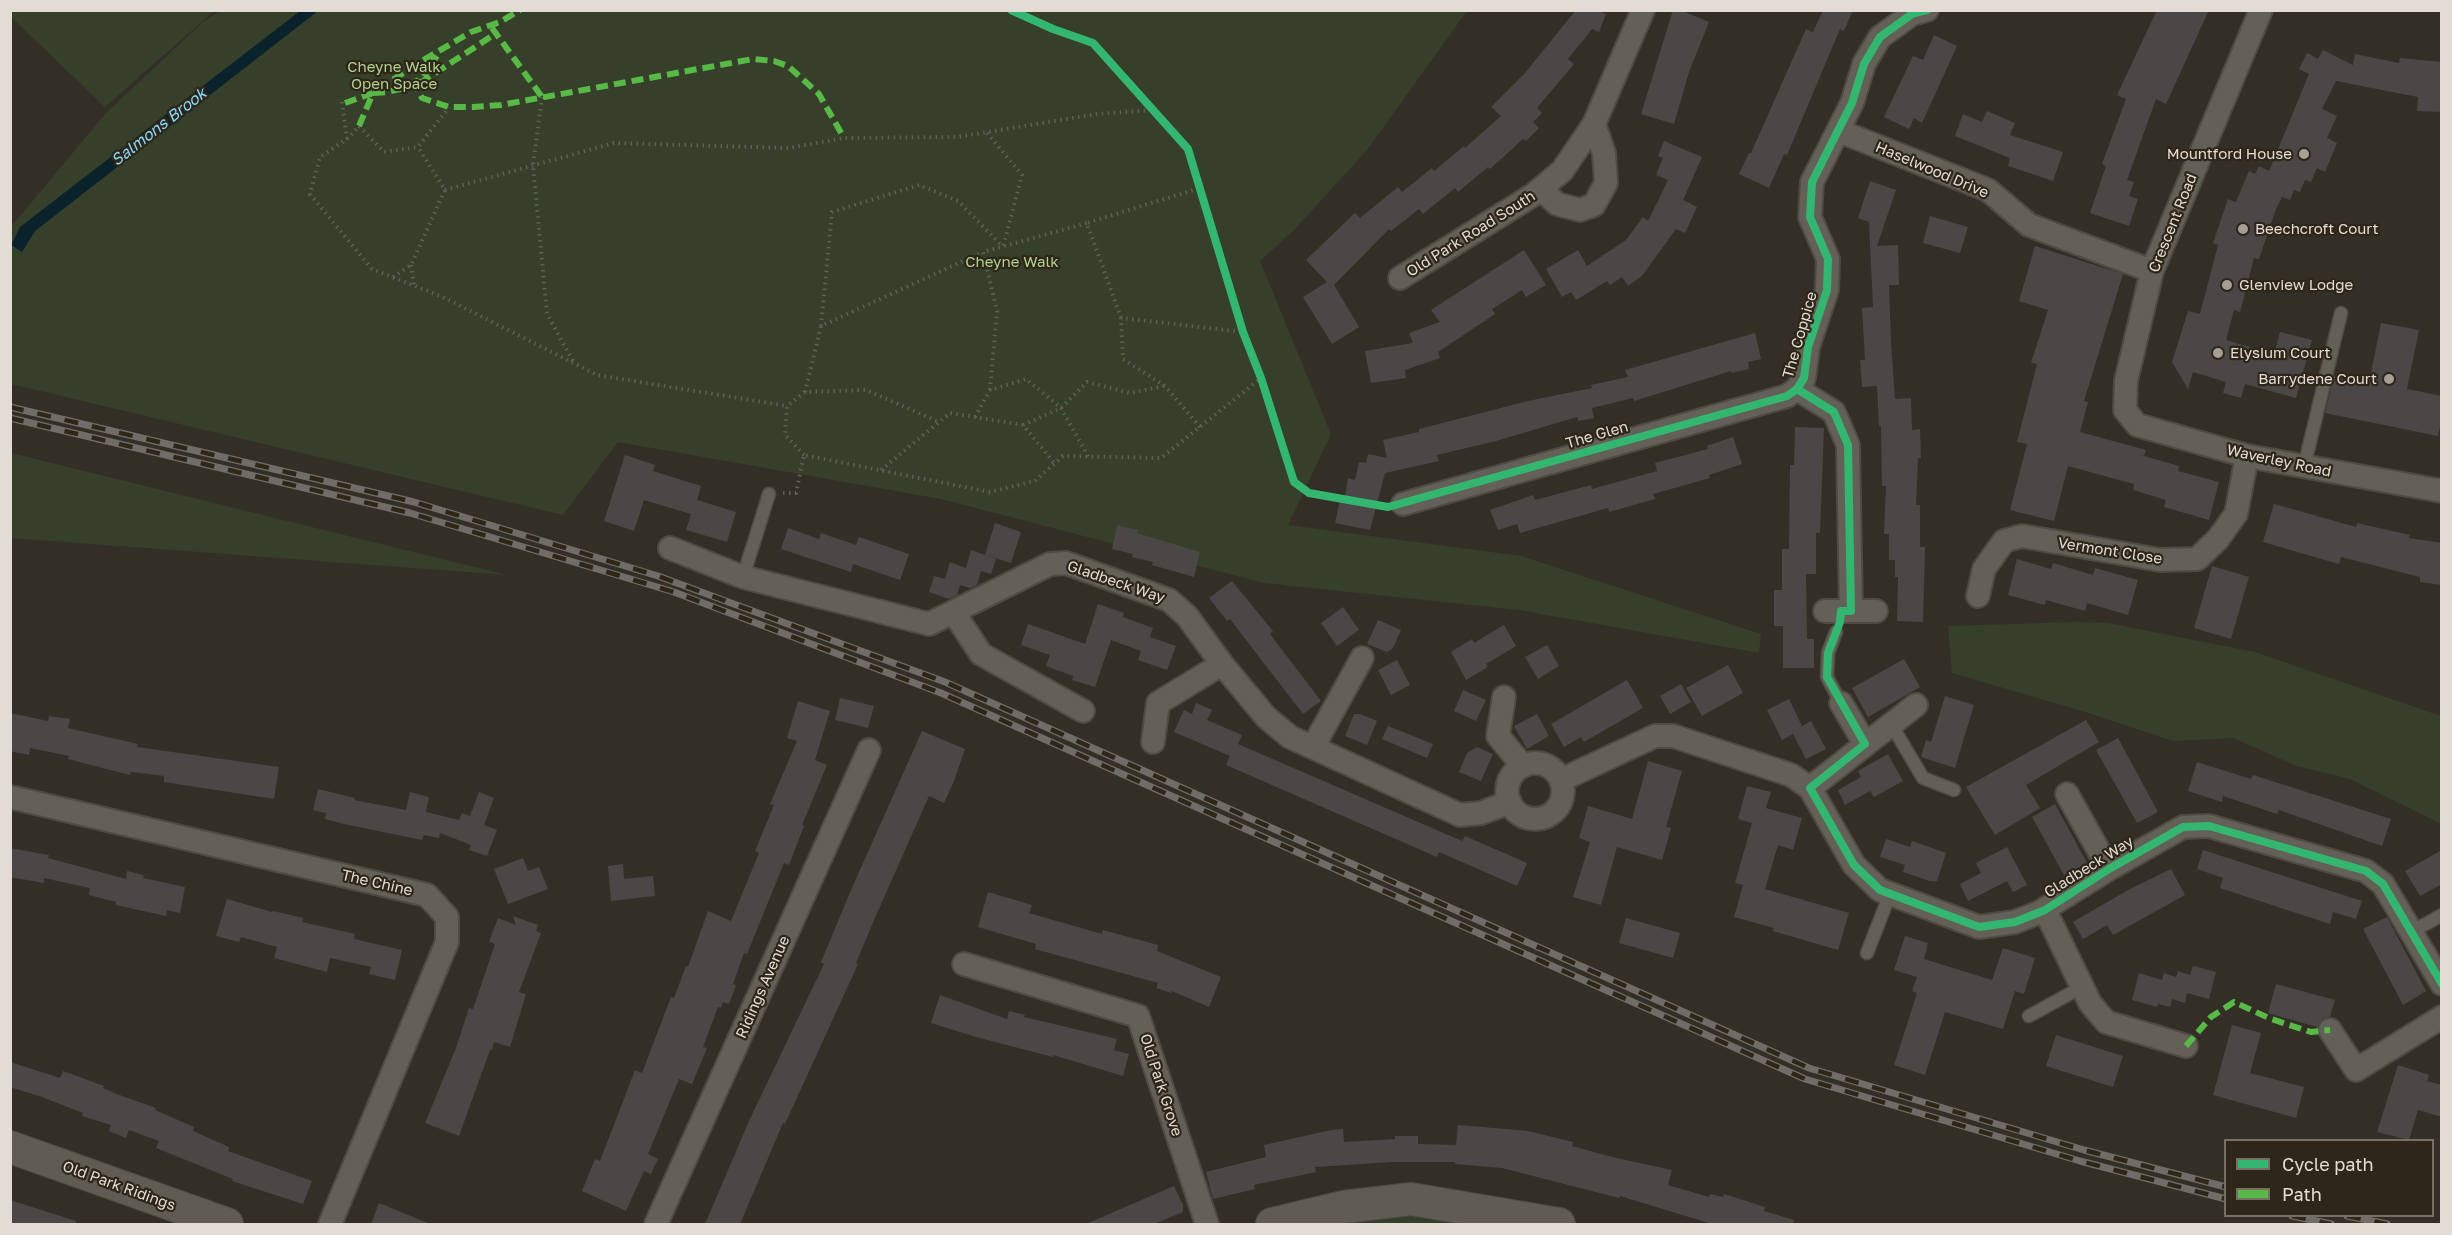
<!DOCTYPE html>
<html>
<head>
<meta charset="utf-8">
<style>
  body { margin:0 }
  #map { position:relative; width:2452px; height:1235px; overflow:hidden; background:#332f27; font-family:"Golos Text",sans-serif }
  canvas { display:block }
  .frame { position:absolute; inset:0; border:12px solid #e2dcd4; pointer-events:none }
  .legend { position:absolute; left:2224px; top:1139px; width:210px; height:78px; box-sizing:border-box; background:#2e2618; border:2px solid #766f63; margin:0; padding:8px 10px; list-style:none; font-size:18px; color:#e2dcd4 }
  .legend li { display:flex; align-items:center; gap:12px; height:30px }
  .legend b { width:30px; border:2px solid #766f63 }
</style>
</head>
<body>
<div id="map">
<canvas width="2452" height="1235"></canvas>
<div class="frame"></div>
<ul class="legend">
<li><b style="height:8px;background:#33b770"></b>Cycle path</li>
<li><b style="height:8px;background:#58b947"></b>Path</li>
</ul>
</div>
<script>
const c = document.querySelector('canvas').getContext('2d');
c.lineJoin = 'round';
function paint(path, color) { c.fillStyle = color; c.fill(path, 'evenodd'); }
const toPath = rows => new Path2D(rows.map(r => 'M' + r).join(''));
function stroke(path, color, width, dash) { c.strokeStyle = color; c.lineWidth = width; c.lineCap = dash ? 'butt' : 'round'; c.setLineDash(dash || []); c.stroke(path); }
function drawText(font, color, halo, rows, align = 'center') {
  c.font = font + ' "Golos Text",sans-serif'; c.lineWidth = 4.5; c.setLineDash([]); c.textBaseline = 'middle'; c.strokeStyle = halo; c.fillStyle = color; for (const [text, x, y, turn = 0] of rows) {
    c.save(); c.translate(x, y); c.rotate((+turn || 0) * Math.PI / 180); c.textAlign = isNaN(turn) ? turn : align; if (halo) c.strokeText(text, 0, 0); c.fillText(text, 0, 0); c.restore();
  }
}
const green = toPath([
  [10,11,11,10,214,11,105,107,11,17],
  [220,11,1467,11,1367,150,1295,229,1260,261,1331,434,1288,525,1521,556,1761,634,1759,653,1519,610,1264,583,941,499,618,442,563,515,11,384,11,227,105,114,204,21],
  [11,453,507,575,11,538],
  [2075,622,2108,623,2255,652,2441,716,2441,824,2350,779,2297,766,2233,738,2173,741,2082,711,1952,673,1948,626],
  [1372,1214,1466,1219,1487,1224,1339,1224]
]);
const water = toPath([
  [300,11,318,11,35,231,22,252,11,245,20,227]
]);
const building = toPath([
  [1576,10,1597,10,1606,14,1599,32,1592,29,1568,59,1574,64,1537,108,1542,113,1533,122,1539,128,1526,141,1523,139,1490,169,1488,167,1458,192,1455,188,1423,214,1419,209,1391,231,1389,229,1334,285,1359,327,1332,344,1303,297,1327,282,1306,260,1355,213,1360,218,1398,187,1402,192,1432,168,1434,171,1464,146,1465,148,1501,116,1491,107,1525,73],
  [1673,10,1680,10,1709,22,1689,72,1674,124,1641,114],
  [1823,10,1853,10,1844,31,1840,29,1787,155,1784,154,1769,188,1739,174,1749,153,1751,153,1806,29,1813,32],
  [2157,10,2209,10,2166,104,2156,99,2127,180,2134,182,2129,196,2138,199,2129,226,2090,213,2106,166,2102,164,2126,99,2117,95],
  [1934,35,1957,46,1922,123,1914,118,1909,129,1884,117,1913,56,1923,60],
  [2323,50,2353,65,2355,54,2399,63,2400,58,2442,62,2442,112,2417,111,2418,97,2336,81,2322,109,2337,116,2327,138,2337,143,2325,172,2317,168,2311,182,2305,180,2300,192,2294,190,2290,200,2282,197,2276,209,2259,259,2254,258,2240,312,2234,310,2226,340,2260,350,2261,346,2275,350,2280,332,2312,340,2296,398,2245,384,2241,398,2223,393,2226,382,2193,372,2188,389,2172,362,2188,311,2200,314,2218,245,2213,243,2228,199,2236,202,2249,171,2255,174,2259,166,2269,171,2309,74,2299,69,2307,53,2318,59],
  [1987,111,2015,123,2010,135,2063,152,2053,181,2008,166,2010,158,1955,136,1963,114,1982,122],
  [1664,141,1702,157,1683,200,1697,207,1685,233,1676,229,1642,276,1628,286,1622,277,1610,285,1607,281,1576,300,1571,292,1562,297,1546,269,1578,250,1587,266,1626,240,1643,217,1648,221,1668,180,1656,175,1663,158,1658,156],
  [1870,181,1896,190,1877,246,1898,245,1899,285,1889,285,1891,343,1895,399,1911,398,1912,430,1920,429,1921,458,1918,458,1916,505,1920,505,1920,547,1925,547,1923,622,1897,621,1898,577,1895,577,1895,560,1889,560,1889,534,1884,534,1886,486,1882,486,1881,426,1879,426,1877,386,1862,387,1860,360,1865,360,1862,308,1873,307,1869,222,1858,218],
  [1930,216,1968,227,1960,253,1923,243],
  [2035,246,2123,274,2084,401,2088,402,2080,432,2146,450,2144,456,2179,466,2178,471,2219,482,2209,520,2164,507,2166,500,2133,490,2134,484,2068,466,2054,521,2010,510,2027,444,2017,442,2037,364,2031,363,2048,310,2019,301],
  [1524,250,1546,285,1526,297,1522,290,1492,309,1495,314,1438,352,1440,358,1405,370,1406,378,1371,383,1365,351,1413,343,1409,333,1440,322,1431,310],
  [2381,323,2419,330,2407,389,2442,396,2442,419,2438,436,2325,413,2334,376,2369,383],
  [1755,333,1761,359,1748,362,1749,369,1731,373,1731,371,1634,401,1633,398,1592,408,1594,418,1578,421,1577,417,1496,441,1437,455,1439,461,1385,473,1370,530,1335,523,1340,500,1344,501,1348,478,1355,480,1359,462,1366,463,1368,454,1387,458,1383,440,1419,432,1419,429,1528,401,1592,388,1591,385,1628,377,1625,370],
  [1795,427,1824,428,1820,533,1816,533,1816,574,1806,574,1807,639,1814,639,1814,668,1783,668,1783,626,1774,626,1774,590,1782,590,1782,549,1789,549,1790,465,1794,465],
  [1733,437,1742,464,1709,475,1710,478,1653,494,1655,499,1609,512,1608,508,1520,533,1517,524,1498,530,1490,510,1533,495,1535,500,1591,485,1592,489,1657,471,1655,463,1708,449,1707,446],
  [625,455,655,465,653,471,701,486,697,500,736,512,727,542,686,530,691,514,644,500,634,531,604,521],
  [2274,504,2356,527,2357,523,2410,535,2409,538,2442,543,2442,585,2420,582,2420,577,2341,557,2339,564,2263,542],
  [995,523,1021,532,1011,563,985,555],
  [1117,525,1138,530,1137,533,1200,552,1194,577,1152,565,1153,562,1132,557,1133,554,1112,549],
  [788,528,819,539,821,533,856,545,859,537,909,554,900,580,853,564,851,572,781,549],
  [971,550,996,559,991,574,981,571,977,585,970,588,960,585,957,595,949,599,929,592,934,576,945,579,950,562,966,568],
  [2017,559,2051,569,2053,563,2093,575,2095,568,2138,580,2128,615,2087,603,2085,611,2046,600,2045,605,2008,595],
  [2212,566,2249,577,2231,639,2194,628],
  [1232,581,1273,631,1270,634,1321,701,1303,714,1230,619,1227,621,1209,598],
  [1098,604,1124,613,1123,617,1153,628,1150,637,1176,646,1167,670,1138,660,1141,651,1111,640,1095,687,1072,680,1073,676,1046,666,1050,655,1021,645,1028,624,1085,644],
  [1343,607,1359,630,1337,646,1321,623],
  [1378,620,1401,630,1393,648,1387,652,1367,644],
  [1504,625,1516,646,1486,664,1488,667,1466,680,1451,652,1472,639,1474,643],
  [1547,645,1559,666,1538,679,1525,657],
  [1904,659,1920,687,1868,717,1852,688],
  [1397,660,1410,685,1391,695,1378,670],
  [1728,665,1743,693,1702,716,1686,688],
  [1627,680,1643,708,1584,742,1581,737,1564,747,1551,724],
  [1681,684,1691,702,1670,714,1660,696],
  [1463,690,1486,700,1476,721,1454,711],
  [1945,696,1974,705,1955,768,1921,757,1926,740,1931,742],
  [840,698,874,706,868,728,835,720],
  [1789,699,1802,726,1811,721,1826,749,1806,759,1793,734,1782,740,1767,710],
  [798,701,830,711,815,760,827,765,802,825,804,826,789,865,784,863,747,954,744,953,733,984,736,985,729,1004,723,1002,721,1008,718,1007,703,1047,707,1048,692,1084,679,1079,648,1154,658,1159,651,1174,644,1171,626,1211,582,1191,595,1159,600,1161,635,1070,642,1073,671,997,674,998,686,966,688,967,708,911,731,921,759,853,755,851,774,805,770,804,797,741,787,738],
  [1196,703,1212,710,1207,720,1242,735,1238,744,1462,841,1465,836,1527,863,1517,886,1439,852,1437,857,1226,765,1230,756,1174,732,1184,710,1192,714],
  [10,713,48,721,49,716,70,719,68,728,138,744,137,747,279,767,274,799,164,782,164,776,131,772,130,775,68,759,69,756,30,748,29,755,10,751],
  [1354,714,1360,714,1377,721,1367,745,1345,736],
  [1537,714,1549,736,1527,749,1514,726],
  [2086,720,2099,742,2026,785,2040,808,1995,835,1966,787],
  [1388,726,1433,744,1427,758,1382,739],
  [922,731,965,749,954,781,944,803,929,796,874,920,856,963,858,964,785,1124,783,1123,740,1224,705,1224,749,1121,824,964,821,962,851,890],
  [2118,738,2158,812,2137,823,2096,750],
  [1477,747,1493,754,1481,781,1459,772,1467,753],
  [1888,754,1903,781,1874,797,1870,791,1845,805,1838,790,1861,777,1858,771],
  [1648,761,1682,771,1666,827,1671,828,1662,860,1617,847,1601,905,1573,897,1590,842,1579,838,1588,806,1632,819],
  [2197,762,2251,779,2253,775,2391,819,2382,846,2279,810,2277,814,2223,796,2222,802,2188,791],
  [1747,786,1771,792,1766,808,1802,818,1793,850,1778,845,1765,889,1849,913,1838,950,1773,931,1774,928,1734,917,1743,885,1735,883,1752,823,1738,819],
  [318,789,355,798,354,800,406,810,410,792,429,797,426,812,459,820,462,813,470,816,479,792,494,798,484,825,497,830,487,856,469,850,471,845,440,833,439,838,424,835,422,840,344,824,325,819,326,813,313,810],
  [2055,804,2087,863,2064,875,2032,817],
  [1886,839,1910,847,1912,841,1946,853,1937,881,1930,881,1903,872,1905,865,1880,857],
  [2007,847,2027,885,2013,892,2007,881,1968,901,1960,884,1981,873,1976,863],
  [10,848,49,855,48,858,126,879,127,871,144,875,143,878,185,887,180,913,167,910,166,916,116,905,116,902,89,895,90,888,44,878,44,883,10,877],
  [2203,850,2362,901,2356,919,2333,912,2330,924,2220,888,2223,878,2197,869],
  [2442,850,2442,884,2420,896,2405,871],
  [523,858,528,871,539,867,548,889,508,904,494,869],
  [623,864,624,879,653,876,655,896,611,901,608,866],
  [2171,869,2185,895,2113,935,2107,925,2083,939,2073,922,2128,890],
  [988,892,1032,905,1029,913,1102,934,1103,930,1158,945,1157,951,1221,977,1209,1007,1172,991,1171,993,1156,988,1158,983,1035,949,1036,944,978,927],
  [227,899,272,912,273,911,303,918,302,922,355,934,354,939,402,950,395,980,369,974,371,967,330,958,327,972,274,958,277,947,241,937,239,942,216,936],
  [513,916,538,925,536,931,541,933,519,992,526,994,510,1047,494,1042,492,1050,490,1050,459,1136,425,1123,456,1048,469,1008,473,1009,493,950,495,944,489,942,498,918,516,925],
  [2387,917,2426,991,2403,1005,2363,929],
  [1626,918,1680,933,1673,958,1619,943],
  [1905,936,1928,943,1924,959,1992,980,2003,948,2035,958,2024,994,2015,991,2003,1029,1945,1012,1925,1075,1894,1065,1917,993,1912,991,1917,977,1894,970],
  [2193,966,2216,972,2209,999,2187,993,2185,1003,2172,999,2170,1007,2158,1004,2157,1007,2132,1000,2139,973,2162,980,2164,973,2176,977,2178,971,2190,975],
  [2276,984,2335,1000,2330,1017,2322,1019,2317,1027,2268,1013],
  [940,995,1007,1019,1009,1011,1025,1015,1024,1017,1117,1039,1114,1050,1129,1054,1123,1076,1053,1055,1053,1057,976,1037,931,1023],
  [2232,1025,2261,1033,2250,1073,2304,1087,2296,1118,2213,1095],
  [2056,1035,2123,1056,2113,1087,2046,1066],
  [10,1062,60,1078,63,1071,104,1086,103,1088,114,1093,156,1108,155,1110,194,1127,193,1131,229,1147,228,1151,312,1181,303,1204,232,1181,233,1179,156,1148,159,1141,129,1130,126,1138,109,1131,111,1125,82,1116,83,1113,42,1097,10,1087],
  [2398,1065,2429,1075,2427,1081,2442,1085,2442,1117,2418,1110,2409,1140,2377,1132],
  [1458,1125,1528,1131,1573,1142,1572,1146,1612,1157,1672,1170,1668,1185,1709,1197,1710,1194,1723,1197,1724,1194,1765,1207,1764,1211,1794,1220,1793,1224,1712,1224,1620,1196,1619,1198,1502,1168,1455,1164,1455,1162,1392,1162,1315,1167,1316,1172,1254,1185,1255,1189,1213,1199,1206,1172,1266,1157,1264,1145,1331,1130,1343,1129,1344,1142,1395,1139,1395,1136,1418,1136,1418,1144,1456,1145],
  [1174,1186,1183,1205,1183,1212,1154,1224,1086,1224],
  [10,1200,76,1221,76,1224,10,1224],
  [379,1203,430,1224,371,1224]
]);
const path = toPath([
  [542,97,533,166,547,314,574,363],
  [342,102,347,139,320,157,310,194,372,269,445,298,597,375,787,406],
  [987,133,1022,175,1003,247],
  [347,139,359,126,384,152,418,147,449,107],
  [445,190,614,143,789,148,844,138,957,137,1097,114,1153,110],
  [411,265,414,286],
  [393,277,411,265,445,190,418,147],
  [1121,318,1087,223,1200,188],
  [821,326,832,212,919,185,958,201,1003,247],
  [990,390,997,311,983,252,1087,223],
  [805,392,821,326,983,252],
  [975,417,990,390,1026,379,1061,408,1089,458],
  [1023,425,1061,408,1087,382,1130,393,1164,386],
  [1200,427,1165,386,1123,359,1121,318,1243,332],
  [804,455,785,435,787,406,805,392,866,390,939,422],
  [881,470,950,413,1023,425,1055,464],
  [783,493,796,493,804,455,990,492,1035,481,1063,456,1161,458,1261,378]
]);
const lane = toPath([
  [2304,467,2341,313],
  [743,577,769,494],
  [1836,632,1828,653,1827,677,1841,703],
  [1891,724,1923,778,1954,790],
  [2411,932,2442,915],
  [1867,953,1890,894],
  [2029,1016,2082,987]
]);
const street = toPath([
  [2261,10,2152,271,2126,381,2125,410,2137,425,2247,456,2442,491],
  [1839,131,1988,190,2029,225,2152,271],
  [1541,189,1557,204,1580,210,1594,205,1606,183,1604,153,1594,124],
  [1400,278,1533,195,1562,171,1594,124,1643,10],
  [1797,389,1834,412,1848,445,1851,611,1825,611],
  [1403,504,1787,396,1797,389,1804,378,1808,347,1827,290,1828,259,1810,217,1812,182,1852,103,1864,64,1880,37,1912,14,1927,10],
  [670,548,743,577,929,624,1050,564,1066,563,1169,600,1187,616,1222,664,1266,717,1290,737,1460,815,1481,813,1510,802],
  [1978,596,1984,569,2004,541,2022,536,2160,560,2197,559,2218,539,2236,514,2247,456],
  [1851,611,1876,611],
  [954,613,981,654,1083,711],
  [1504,697,1498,736,1523,766],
  [1841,703,1865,744],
  [1153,742,1158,703,1222,664],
  [1313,747,1362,658],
  '1507 791a28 28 0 1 1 56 0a28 28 0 1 1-56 0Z',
  [1561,780,1655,736,1673,736,1791,775,1810,788,1854,865,1880,890,1979,927,2015,922,2040,912,2109,869,2183,827,2209,826,2366,871,2383,884,2442,984],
  [1810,788,1916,705],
  [2067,794,2109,869],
  [10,797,427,895,447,917,447,942,330,1224],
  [2045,910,2090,1003,2106,1022,2186,1046],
  [964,964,1138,1016,1207,1224],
  [2330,1030,2356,1070,2442,1017],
  [656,1224,869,750]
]);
const secondary = toPath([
  [10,1147,227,1224],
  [1272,1224,1343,1207,1411,1199,1559,1224]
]);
const rail = toPath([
  [10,407,414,502,658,576,945,682,1809,1068,2084,1150,2226,1187],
  [10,418,410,513,674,592,941,693,1805,1079,2080,1161,2226,1199],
  [2292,1216,2331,1224],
  [2347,1216,2387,1224]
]);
const quiet = toPath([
  [492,28,542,97],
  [420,79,417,89,422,98,449,107,473,107,501,105,753,59,774,61,788,66,819,94,844,138],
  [420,83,495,34],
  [345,103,373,93,415,65,471,32,500,22,520,10],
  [359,126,373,93,387,92,405,88,420,79,437,56],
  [2186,1046,2211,1017,2234,1002,2271,1019,2311,1032,2330,1030]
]);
const cycleway = toPath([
  [1011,10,1053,29,1093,43,1188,149,1243,332,1261,378,1294,482,1309,493,1388,507,1787,396,1797,389,1804,378,1808,347,1827,290,1828,259,1810,217,1812,182,1852,103,1864,64,1880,37,1912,14,1927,10],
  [1797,389,1834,412,1848,445,1851,611,1841,611,1840,622,1828,653,1827,677,1865,744,1810,788,1854,865,1880,890,1979,927,2015,922,2045,910,2109,869,2183,827,2209,826,2366,871,2383,884,2442,984]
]);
const markers = [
  [2304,154,6,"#a59f97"],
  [2243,229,6,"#a59f97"],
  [2227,285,6,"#a59f97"],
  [2218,353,6,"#a59f97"],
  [2389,379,6,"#a59f97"]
];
const parkNames = [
  ["Cheyne Walk",394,67],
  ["Open Space",394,84],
  ["Cheyne Walk",1012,262]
];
const poiNames = [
  ["Mountford House",2292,154,"right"],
  ["Beechcroft Court",2255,229],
  ["Glenview Lodge",2239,285],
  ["Elysium Court",2230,353],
  ["Barrydene Court",2377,379,"right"]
];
const streetNames = [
  ["Haselwood Drive",1932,170,23],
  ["Crescent Road",2173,223,-68],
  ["Old Park Road South",1471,234,-32],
  ["The Coppice",1800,335,-74],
  ["The Glen",1597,435,-16],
  ["Waverley Road",2279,461,12],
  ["Vermont Close",2110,551,9],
  ["Gladbeck Way",1116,582,19],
  ["Gladbeck Way",2089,867,-32],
  ["The Chine",377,883,13],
  ["Ridings Avenue",763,987,-66],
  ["Old Park Grove",1161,1085,72],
  ["Old Park Ridings",119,1186,20]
];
const waterNames = [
  ["Salmons Brook",159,127,-38]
];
paint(green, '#363f29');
paint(water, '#09222b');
paint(building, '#4b4746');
stroke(lane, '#4e4a44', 15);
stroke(street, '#4e4a44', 26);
stroke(secondary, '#4e4a44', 34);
stroke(path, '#625e58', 4, [1.5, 4.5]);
stroke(lane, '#636058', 12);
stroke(street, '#636058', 22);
stroke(secondary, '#605c54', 32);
stroke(rail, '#706d68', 7);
stroke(rail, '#2e2618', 4.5, [14]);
stroke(quiet, '#58b947', 6, [12, 6]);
stroke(cycleway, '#33b770', 8);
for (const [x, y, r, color] of markers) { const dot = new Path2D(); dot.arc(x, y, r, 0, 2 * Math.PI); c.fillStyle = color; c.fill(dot); stroke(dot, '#2e2618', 2); }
drawText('15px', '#b1d18f', '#2e2618', parkNames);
drawText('15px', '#e2dcd4', '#2e2618', poiNames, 'left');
drawText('15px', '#e2dcd4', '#2e2618', streetNames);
drawText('italic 16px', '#86d9fc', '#2e2618', waterNames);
</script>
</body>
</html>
